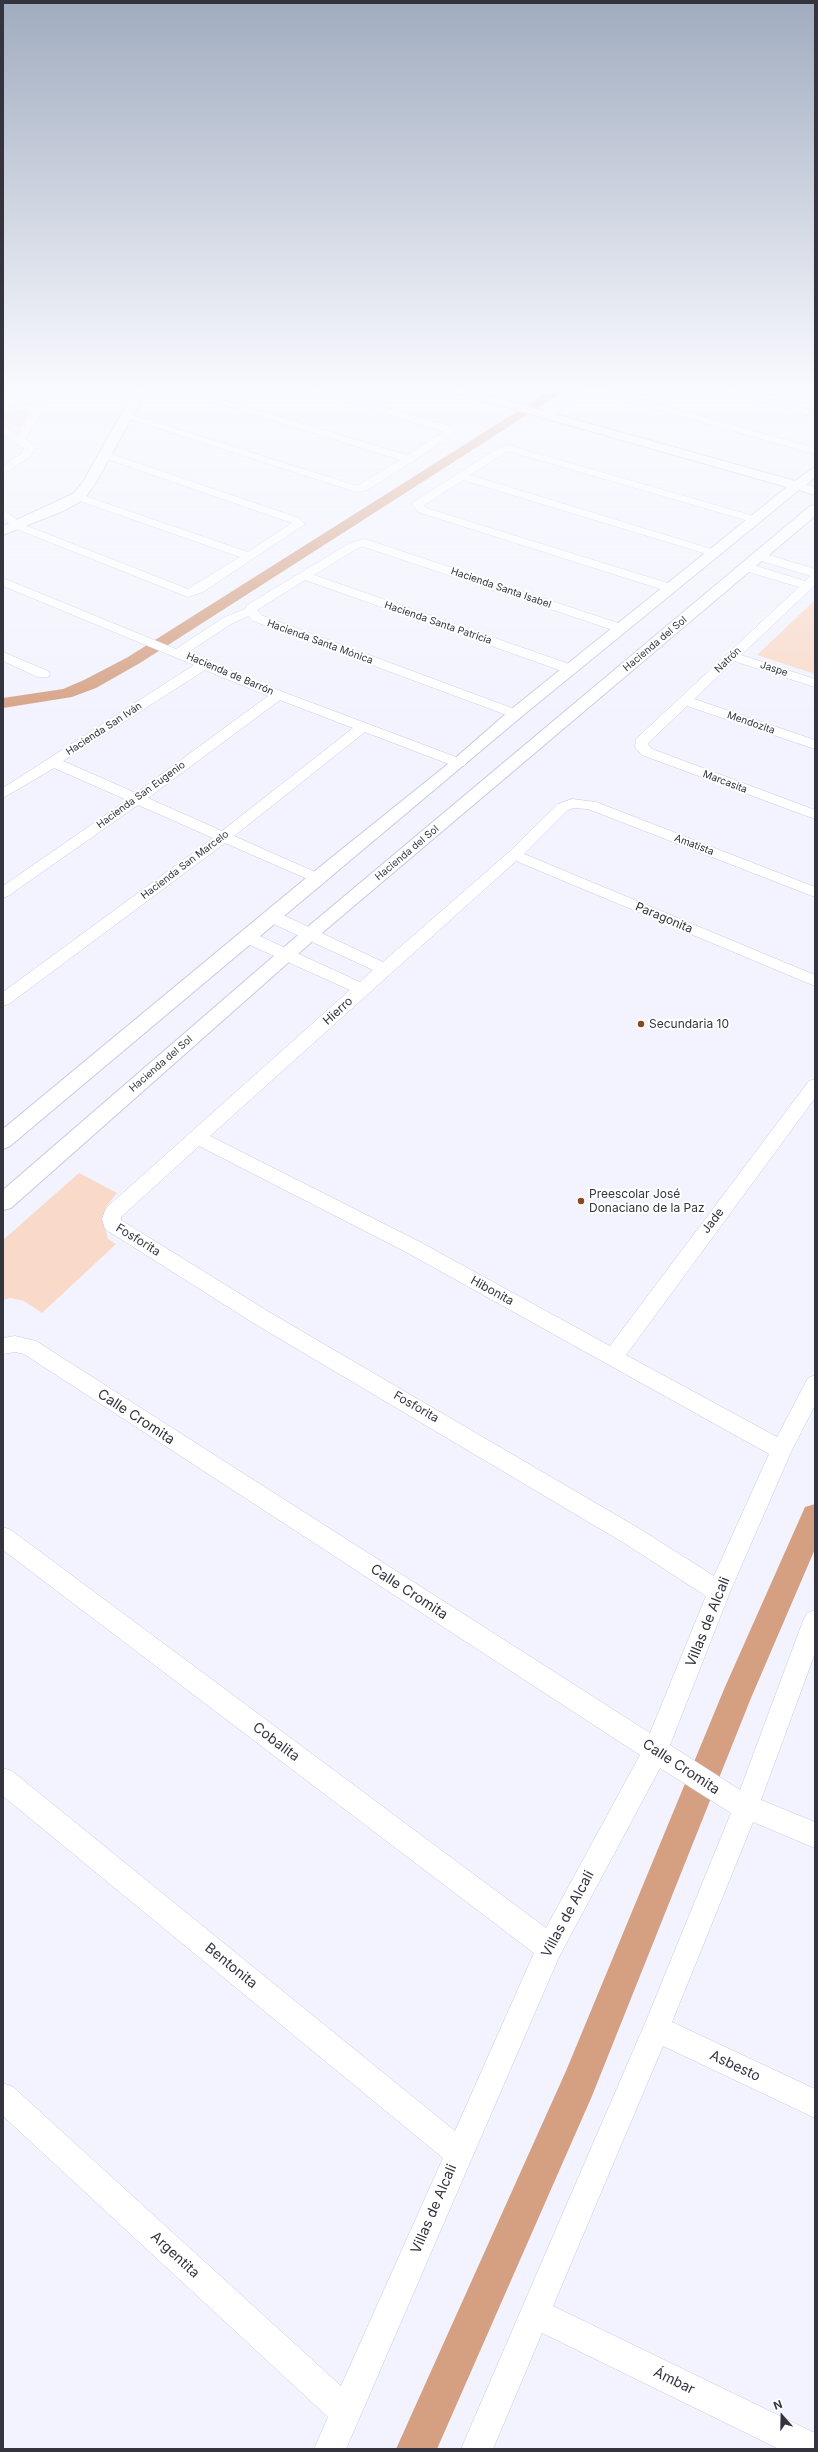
<!DOCTYPE html>
<html>
<head>
<meta charset="utf-8">
<style>
  body { margin:0 }
  #map { position:relative; width:818px; height:2452px; overflow:hidden; background:#f2f3fe; font-family:Inter,sans-serif }
  canvas { display:block }
  .frame { position:absolute; inset:0; border:4px solid #33343e; pointer-events:none }
  .north { position:absolute; left:762px; top:2396px; width:40px; height:40px; -webkit-text-stroke:3px #fff; paint-order:stroke; rotate:340deg; font-size:11px; font-weight:700; line-height:16px; text-align:center; color:#33343e }
  .north::after { content:''; display:block; margin:auto; width:14px; height:18px; background:#33343e; clip-path:polygon(50% 0,100% 100%,50% 72%,0 100%) }
</style>
</head>
<body>
<div id="map">
<canvas width="818" height="2452"></canvas>
<div class="frame"></div>
<div class="north">N</div>
</div>
<script>
const c = document.querySelector('canvas').getContext('2d');
c.lineJoin = 'round';
function paint(path, color) { c.fillStyle = color; c.fill(path, 'evenodd'); }
const toPath = rows => new Path2D(rows.map(r => 'M' + r).join(''));
function stroke(path, color, width, dash) { c.strokeStyle = color; c.lineWidth = width; c.lineCap = dash ? 'butt' : 'round'; c.setLineDash(dash || []); c.stroke(path); }
function drawText(font, color, halo, rows, align = 'center') {
  c.font = font + ' Inter,sans-serif'; c.lineWidth = 4; c.setLineDash([]); c.textBaseline = 'middle'; c.strokeStyle = halo; c.fillStyle = color; for (const [text, x, y, turn = 0] of rows) {
    c.save(); c.translate(x, y); c.rotate((+turn || 0) * Math.PI / 180); c.textAlign = isNaN(turn) ? turn : align; if (halo) c.strokeText(text, 0, 0); c.fillText(text, 0, 0); c.restore();
  }
}
const green = toPath([
  [29,410,21,428,3,420,3,414],
  [815,600,815,674,757,655],
  [79,1173,117,1193,106,1207,103,1220,108,1239,116,1244,42,1313,24,1301,10,1298,3,1300,3,1240]
]);
const canal = toPath([
  [551,390,566,390,140,663,96,688,72,697,3,708,3,698,63,689,84,680,128,657,551,390],
  [815,1504,815,1549,751,1698,592,2096,437,2449,396,2449,566,2071,725,1687,805,1507,815,1504]
]);
const street = toPath([
  [42,390,52,390,47,405,25,439,35,447,30,457,3,474,3,466,22,453,24,448,3,434,3,426,18,434,34,409,3,414,3,408,38,403,42,390],
  [176,390,191,390,407,455,444,432,310,390,325,390,449,426,455,433,416,459,415,462,410,463,367,490,356,492,121,416,126,413,130,414,357,486,400,460,176,390],
  [515,390,527,390,506,404,498,404,498,400,515,390],
  [584,390,609,390,815,448,815,454,598,393,582,396,550,417,546,418,541,415,575,392,584,390],
  [721,390,737,390,815,411,815,417,721,390],
  [508,445,757,517,759,519,753,522,749,521,508,451,470,475,718,551,720,553,718,555,710,555,463,480,424,505,426,508,674,585,676,588,674,591,670,592,418,512,412,504,414,502,498,448,508,445],
  [105,452,299,518,305,524,203,592,188,597,14,528,3,518,3,509,22,524,188,589,240,557,74,499,74,495,82,495,248,552,292,523,101,457,100,455,105,452],
  [365,539,624,625,626,628,624,631,616,631,364,547,358,548,314,575,575,666,577,669,570,673,565,672,305,580,257,610,261,615,520,711,522,714,520,717,515,718,253,621,248,616,231,624,187,653,283,692,464,760,466,763,464,766,454,766,365,732,234,836,322,875,325,878,322,881,312,881,225,843,9,1004,3,1006,3,992,213,838,138,805,8,896,3,898,3,886,127,800,54,768,3,798,3,788,194,665,3,586,3,578,176,649,223,618,245,609,247,605,350,543,365,539],
  [205,670,268,696,136,793,63,761,205,670],
  [280,700,353,728,222,831,148,798,280,700],
  [759,552,815,569,815,585,741,655,815,679,815,687,734,661,694,699,815,740,815,749,687,706,648,743,649,746,652,749,815,810,815,819,642,755,635,747,636,739,799,587,742,570,740,567,742,564,750,564,805,581,811,576,755,559,753,556,755,553,759,552],
  [3,652,48,671,50,674,48,677,38,677,3,661,3,652],
  [572,799,596,802,815,887,815,897,588,809,574,808,568,810,524,854,815,975,815,986,516,861,210,1136,420,1242,610,1346,809,1081,815,1079,815,1098,626,1355,777,1437,808,1378,815,1375,815,1405,791,1452,730,1592,670,1745,740,1790,803,1621,807,1613,815,1610,815,1653,761,1800,815,1822,815,1848,753,1822,672,2022,815,2089,815,2118,663,2046,553,2306,815,2433,815,2449,779,2449,542,2333,493,2449,461,2449,646,2021,731,1813,660,1768,559,1957,346,2449,314,2449,328,2417,3,2116,3,2083,13,2087,341,2386,443,2158,3,1796,3,1768,12,1771,455,2131,534,1953,3,1550,3,1527,11,1530,546,1928,640,1755,24,1354,15,1352,3,1354,3,1338,15,1336,36,1341,650,1733,706,1596,624,1543,255,1324,105,1229,102,1219,106,1208,350,990,241,941,239,937,241,933,253,933,360,982,373,970,267,921,265,917,267,913,279,913,383,962,509,852,558,804,572,799],
  [199,1146,406,1252,769,1454,714,1576,640,1529,269,1312,121,1220,121,1217,199,1146]
]);
const secondary = toPath([
  [135,390,147,390,95,484,83,500,63,511,3,535,3,526,73,494,83,482,135,390],
  [451,390,469,390,795,481,815,467,815,477,806,485,815,487,815,495,799,490,521,717,10,1146,3,1149,3,1129,311,874,453,760,509,711,787,487,453,392,451,390],
  [815,505,815,516,316,938,11,1208,3,1210,3,1190,304,930,810,506,815,505]
]);
const markers = [
  [641,1024,4,"#8c481c"],
  [581,1201,4,"#8c481c"]
];
const farStreetnames = [
  ["Hacienda Santa Isabel",501,588,19],
  ["Hacienda Santa Patricia",438,623,19],
  ["Hacienda Santa Mónica",320,642,20],
  ["Hacienda del Sol",655,644,-40],
  ["Natrón",728,660,-44],
  ["Jaspe",774,669,18],
  ["Hacienda de Barrón",230,674,23],
  ["Mendozita",751,723,19],
  ["Hacienda San Iván",104,729,-33],
  ["Marcasita",725,782,21],
  ["Hacienda San Eugenio",141,795,-36],
  ["Amatista",694,845,21],
  ["Hacienda del Sol",407,853,-40],
  ["Hacienda San Marcelo",185,865,-37],
  ["Hacienda del Sol",161,1064,-41]
];
const streetNames = [
  ["Paragonita",664,918,23],
  ["Hierro",338,1011,-42],
  ["Jade",713,1221,-53],
  ["Fosforita",138,1240,32],
  ["Hibonita",492,1291,29],
  ["Fosforita",416,1407,30]
];
const poiNames = [
  ["Secundaria 10",649,1024],
  ["Preescolar José",589,1194],
  ["Donaciano de la Paz",589,1208]
];
const nearStreetnames = [
  ["Calle Cromita",136,1417,33],
  ["Calle Cromita",409,1592,33],
  ["Villas de Alcali",708,1622,-68],
  ["Cobalita",276,1742,37],
  ["Calle Cromita",681,1767,33],
  ["Villas de Alcali",568,1914,-62],
  ["Bentonita",231,1966,39],
  ["Asbesto",735,2066,25],
  ["Villas de Alcali",434,2209,-67],
  ["Argentita",175,2255,43],
  ["Ámbar",674,2381,26]
];
paint(green, '#f9dac9');
paint(canal, '#d5a082');
stroke(street, '#c7cae3', 1);
stroke(secondary, '#c7cae3', 2);
paint(street, '#fff');
paint(secondary, '#fff');
const sky = c.createLinearGradient(0, 0, 0, 733);
sky.addColorStop(0, '#a0acbf');
sky.addColorStop(0.53, '#f9faff');
sky.addColorStop(1, '#f9faff00');
c.fillStyle = sky;
c.fillRect(0, 0, 818, 733);
for (const [x, y, r, color] of markers) { const dot = new Path2D(); dot.arc(x, y, r, 0, 2 * Math.PI); c.fillStyle = color; c.fill(dot); stroke(dot, '#fff', 1.5); }
drawText('10px', '#33343e', '#fff', farStreetnames);
drawText('12px', '#33343e', '#fff', streetNames);
drawText('12px', '#33343e', '#fff', poiNames, 'left');
drawText('14px', '#33343e', '#fff', nearStreetnames);
</script>
</body>
</html>
